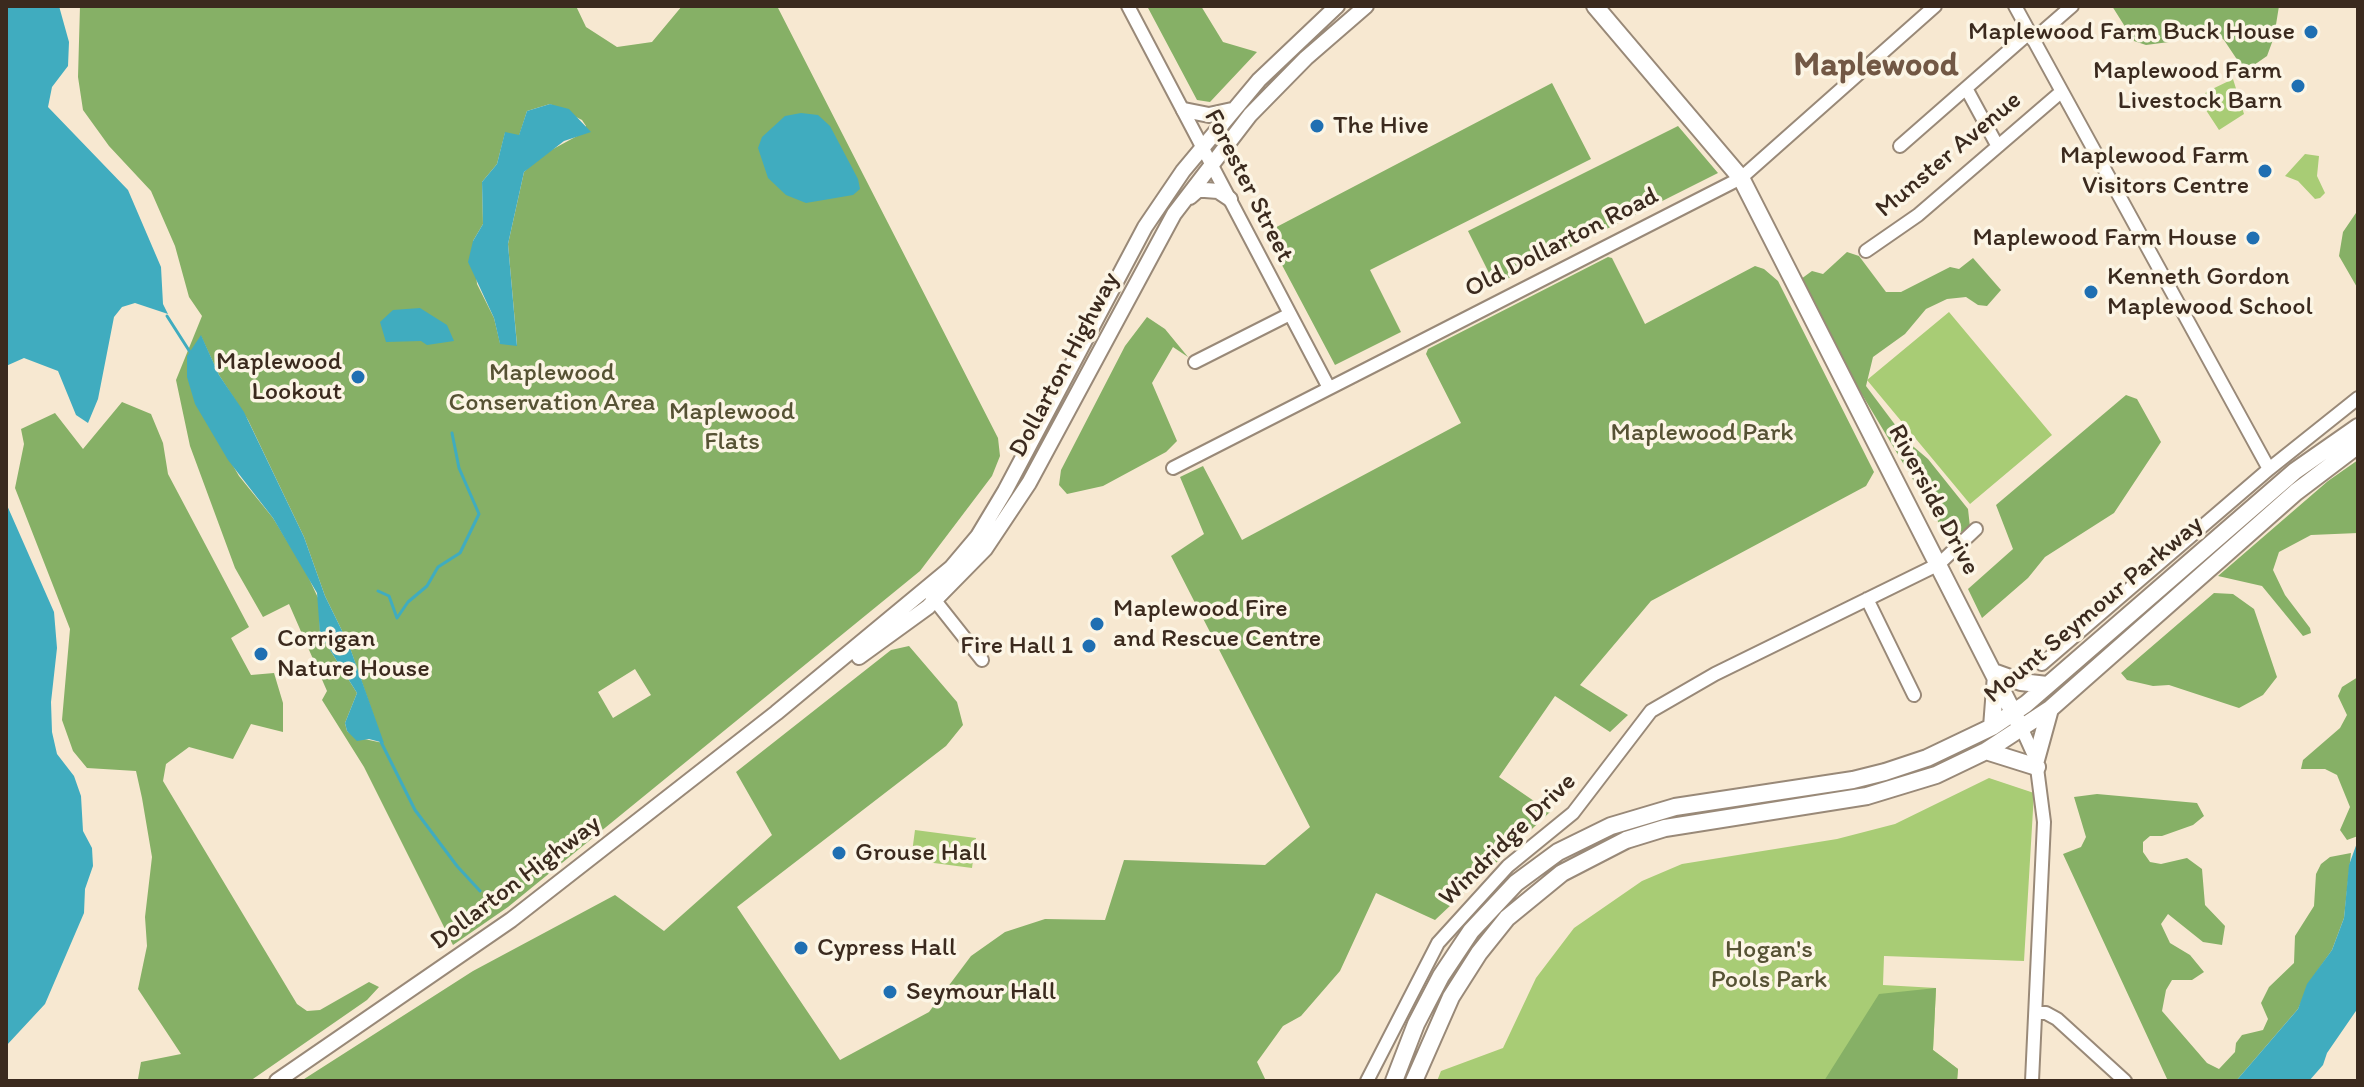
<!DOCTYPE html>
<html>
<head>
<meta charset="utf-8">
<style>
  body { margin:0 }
  #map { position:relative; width:2364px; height:1087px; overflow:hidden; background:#f7e8d1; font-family:Itim,sans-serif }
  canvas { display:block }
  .frame { position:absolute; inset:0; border:8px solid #3b2a1e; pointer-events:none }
</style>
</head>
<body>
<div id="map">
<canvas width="2364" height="1087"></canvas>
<div class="frame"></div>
</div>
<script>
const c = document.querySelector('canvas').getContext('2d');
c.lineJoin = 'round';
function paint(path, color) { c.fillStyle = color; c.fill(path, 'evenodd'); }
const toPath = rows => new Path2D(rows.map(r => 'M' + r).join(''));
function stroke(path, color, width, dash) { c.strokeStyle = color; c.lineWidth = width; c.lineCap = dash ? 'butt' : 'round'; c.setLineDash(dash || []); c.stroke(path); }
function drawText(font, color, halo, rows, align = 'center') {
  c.font = font + ' Itim,sans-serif'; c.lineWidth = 7; c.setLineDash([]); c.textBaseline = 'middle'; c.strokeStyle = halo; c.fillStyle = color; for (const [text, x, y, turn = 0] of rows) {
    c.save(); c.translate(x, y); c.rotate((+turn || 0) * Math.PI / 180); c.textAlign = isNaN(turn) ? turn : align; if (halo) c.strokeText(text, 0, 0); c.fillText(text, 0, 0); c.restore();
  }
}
const green = toPath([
  [2233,79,2244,114,2219,130,2202,104,2206,92],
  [2305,154,2319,156,2317,176,2325,193,2320,198,2315,199,2298,181,2285,176],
  [1949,312,2052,435,1970,504,1867,380],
  [1989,778,2034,793,2024,961,1884,956,1883,985,1936,988,1933,1050,1958,1069,1957,1081,1437,1081,1441,1071,1503,1048,1536,978,1574,928,1642,881,1682,864,1837,839,1895,824],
  [915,830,976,838,972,868,911,860]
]);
const forest = toPath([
  [80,6,576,6,586,27,617,47,652,42,682,6,777,6,998,438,1000,456,992,476,920,571,508,907,453,945,364,767,322,700,327,691,289,604,263,617,235,568,190,446,176,380,202,316,189,297,175,246,151,191,109,146,83,110,78,77],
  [550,104,582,120,586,126,579,135,542,155,524,172,508,244,517,345,500,343,494,318,477,284,473,241,483,224,482,182,497,164,505,133,519,136,527,111],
  [201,336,219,375,248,420,304,537,325,596,349,645,383,743,355,737,347,731,345,723,357,693,320,634,319,600,305,570,273,518,239,476,221,445],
  [635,669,651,695,613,718,598,692],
  [1147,6,1201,6,1223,42,1257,52,1210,102,1197,100],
  [2112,6,2279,6,2274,37,2267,56,2254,65,2242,67,2224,40,2211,29,2169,42,2146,45,2134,41],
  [1552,83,1591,159,1370,270,1401,332,1335,365,1265,233],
  [1678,126,1718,173,1495,285,1468,231],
  [2358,210,2358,289,2339,256,2343,232],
  [1847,252,1859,256,1886,292,1901,292,1950,267,1959,269,1973,258,2001,290,1987,306,1978,305,1966,297,1947,299,1926,309,1905,334,1873,357,1866,386,1908,442,1928,459,1968,509,1970,527,1954,536,1946,535,1842,361,1801,279,1812,271,1823,274],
  [1608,257,1612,258,1645,324,1755,266,1764,269,1778,281,1874,472,1866,486,1651,601,1580,685,1628,715,1610,732,1555,696,1499,777,1550,812,1435,920,1376,893,1340,971,1301,1016,1283,1026,1257,1062,1266,1081,301,1081,473,971,615,895,664,931,772,835,736,772,891,650,909,646,957,702,963,725,946,746,737,907,840,1060,929,1012,971,956,1005,932,1045,919,1105,920,1124,860,1265,865,1310,827,1171,556,1204,534,1180,477,1203,466,1242,540,1461,423,1426,354,1428,349],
  [1147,317,1165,329,1188,357,1173,347,1152,383,1177,441,1166,452,1103,486,1067,494,1059,485,1061,470,1125,346],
  [2126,395,2137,399,2161,442,2114,513,2045,557,2028,578,1982,618,1968,589,2013,549,1996,505],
  [122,402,151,414,163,443,168,474,249,627,231,638,251,675,274,673,283,703,283,732,251,724,233,759,189,747,166,764,163,781,297,1004,307,1011,320,1010,369,982,379,987,367,1000,250,1081,133,1081,138,1079,141,1062,181,1054,138,989,147,946,145,917,152,857,142,798,136,771,87,768,73,751,62,720,70,629,15,488,24,444,21,429,55,413,83,449],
  [2358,460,2358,533,2311,535,2279,552,2273,570,2285,595,2310,628,2311,633,2303,636,2262,586,2218,576,2328,481],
  [2214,593,2233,594,2254,609,2277,677,2263,695,2239,708,2169,685,2153,686,2127,680,2121,673],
  [2358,677,2358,836,2347,840,2340,830,2350,807,2337,775,2325,769,2301,769,2303,760,2340,728,2347,715,2338,696,2342,687],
  [2097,794,2197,803,2204,816,2193,825,2162,836,2150,836,2143,842,2143,852,2150,862,2161,864,2187,858,2202,869,2205,905,2225,926,2222,945,2203,942,2168,914,2161,924,2170,943,2190,955,2204,972,2192,980,2172,980,2166,990,2162,1011,2207,1063,2219,1069,2235,1052,2236,1043,2242,1035,2263,1030,2268,1019,2261,1003,2269,987,2294,963,2295,936,2314,906,2316,874,2321,864,2330,857,2351,853,2344,918,2332,950,2311,980,2298,1009,2236,1081,2168,1081,2063,854,2081,847,2086,837,2074,797],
  [1936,988,1933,1050,1958,1069,1957,1081,1824,1081,1879,994]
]);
const water = toPath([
  [6,6,59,6,69,42,68,66,52,87,48,107,128,190,161,267,163,304,168,314,135,303,122,307,114,317,98,399,88,423,76,415,58,371,24,358,6,366],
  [550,104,569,109,591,132,564,141,524,172,508,244,517,346,500,344,494,318,468,262,473,241,483,224,482,182,497,164,505,132,519,135,527,111],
  [801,113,818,115,830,126,858,179,860,189,853,195,806,203,786,195,768,178,758,148,762,137,785,116],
  [420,308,447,325,454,341,427,345,421,341,386,342,380,322,393,310],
  [201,335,219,375,244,412,304,537,325,596,349,645,384,743,369,739,357,741,347,731,345,723,357,693,320,634,317,593,273,518,228,460,195,404,187,377,187,356],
  [6,503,54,612,57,648,51,702,52,732,57,754,74,776,81,796,83,831,92,848,93,866,85,889,84,913,45,1004,6,1046],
  [2358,840,2358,1008,2327,1053,2323,1065,2309,1081,2236,1081,2298,1009,2307,984,2332,950,2344,918,2349,865]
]);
const stream = toPath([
  [167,316,190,352],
  [378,591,389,596,397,618,408,602,427,586,438,567,460,553,479,514,459,468,452,433],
  [381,742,415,810,457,866,480,891]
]);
const minor = toPath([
  [1128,6,1328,386],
  [2015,6,2269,469],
  [2033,40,2072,6],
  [1966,88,1997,145],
  [1900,146,2029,33],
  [1866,251,1918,215,2061,92],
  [1195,362,1290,314],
  [1173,468,1741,178,1935,6],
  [929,593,982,660],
  [1867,599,1914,695],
  [2042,664,2269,469,2358,398],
  [2022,729,2036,760,2044,822,2032,1081],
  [2036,1013,2046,1013,2057,1019,2125,1081],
  [1367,1081,1438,943,1508,866,1573,813,1651,711,1715,674,1939,564,1976,529]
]);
const tertiary = toPath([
  [1184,110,1209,115,1232,110],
  [1190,197,1198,190,1205,190,1218,191,1230,199],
  [859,657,928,607,985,549,1029,483,1174,214,1250,115,1306,58,1366,6],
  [277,1081,511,920,776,713,951,568,978,536,1005,491,1145,227,1183,171,1259,80,1337,6]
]);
const secondary = toPath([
  [1595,6,1741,178,2017,720],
  [1996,673,2021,682,2047,685],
  [1992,727,1996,675],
  [1986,751,2037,767],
  [2036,760,2050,709],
  [1394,1081,1416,1024,1441,976,1471,931,1516,883,1558,852,1611,826,1675,807,1853,780,1885,772,1927,758,1992,727,2026,704,2295,471,2358,427],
  [1414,1081,1451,997,1479,953,1507,918,1562,873,1626,840,1665,828,1867,796,1936,775,1986,751,2050,709,2296,492,2358,445]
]);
const markers = [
  [2311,32,8,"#1f6fb2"],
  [2298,86,8,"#1f6fb2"],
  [1317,126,8,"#1f6fb2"],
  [2265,171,8,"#1f6fb2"],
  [2253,238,8,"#1f6fb2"],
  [2091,292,8,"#1f6fb2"],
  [358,377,8,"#1f6fb2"],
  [1097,624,8,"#1f6fb2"],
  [1089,646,8,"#1f6fb2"],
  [261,654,8,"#1f6fb2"],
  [839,853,8,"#1f6fb2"],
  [801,948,8,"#1f6fb2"],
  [890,992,8,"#1f6fb2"]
];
const poiNames = [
  ["Maplewood Farm Buck House",2295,32,"right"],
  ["Maplewood Farm",2282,71,"right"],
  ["Livestock Barn",2282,101,"right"],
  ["The Hive",1333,126],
  ["Maplewood Farm",2249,156,"right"],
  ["Visitors Centre",2249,186,"right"],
  ["Maplewood Farm House",2237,238,"right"],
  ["Kenneth Gordon",2107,277],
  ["Maplewood School",2107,307],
  ["Maplewood",342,362,"right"],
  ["Lookout",342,392,"right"],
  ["Maplewood Fire",1113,609],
  ["and Rescue Centre",1113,639],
  ["Corrigan",277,639],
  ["Nature House",277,669],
  ["Fire Hall 1",1073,646,"right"],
  ["Grouse Hall",855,853],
  ["Cypress Hall",817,948],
  ["Seymour Hall",906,992]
];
const streetNames = [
  ["Munster Avenue",1949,155,-40],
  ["Forester Street",1248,186,63],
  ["Old Dollarton Road",1562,243,-27],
  ["Dollarton Highway",1065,365,-62],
  ["Riverside Drive",1933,500,62],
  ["Mount Seymour Parkway",2094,610,-40],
  ["Windridge Drive",1508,840,-44],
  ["Dollarton Highway",516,883,-37]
];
const parkNames = [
  ["Maplewood",552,373],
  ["Conservation Area",552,403],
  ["Maplewood",732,412],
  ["Flats",732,442],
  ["Maplewood Park",1702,433],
  ["Hogan's",1769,950],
  ["Pools Park",1769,980]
];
const districtNames = [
  ["Maplewood",1876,66]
];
paint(green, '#a8cc75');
paint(forest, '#86b066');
paint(water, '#40acbf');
stroke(stream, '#40acbf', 3);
stroke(minor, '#998978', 16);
stroke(tertiary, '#998978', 18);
stroke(secondary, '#998978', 20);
stroke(minor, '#fff', 12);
stroke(tertiary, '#fff', 14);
stroke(secondary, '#fff', 16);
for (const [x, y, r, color] of markers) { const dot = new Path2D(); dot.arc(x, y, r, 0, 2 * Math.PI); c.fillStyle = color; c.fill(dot); stroke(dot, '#fcf5e5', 3); }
drawText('26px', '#3b2a1e', '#fcf5e5', poiNames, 'left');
drawText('26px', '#3b2a1e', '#fcf5e5', streetNames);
drawText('26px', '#565234', '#fcf5e5', parkNames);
drawText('bold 34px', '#725845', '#fcf5e5', districtNames);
</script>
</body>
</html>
